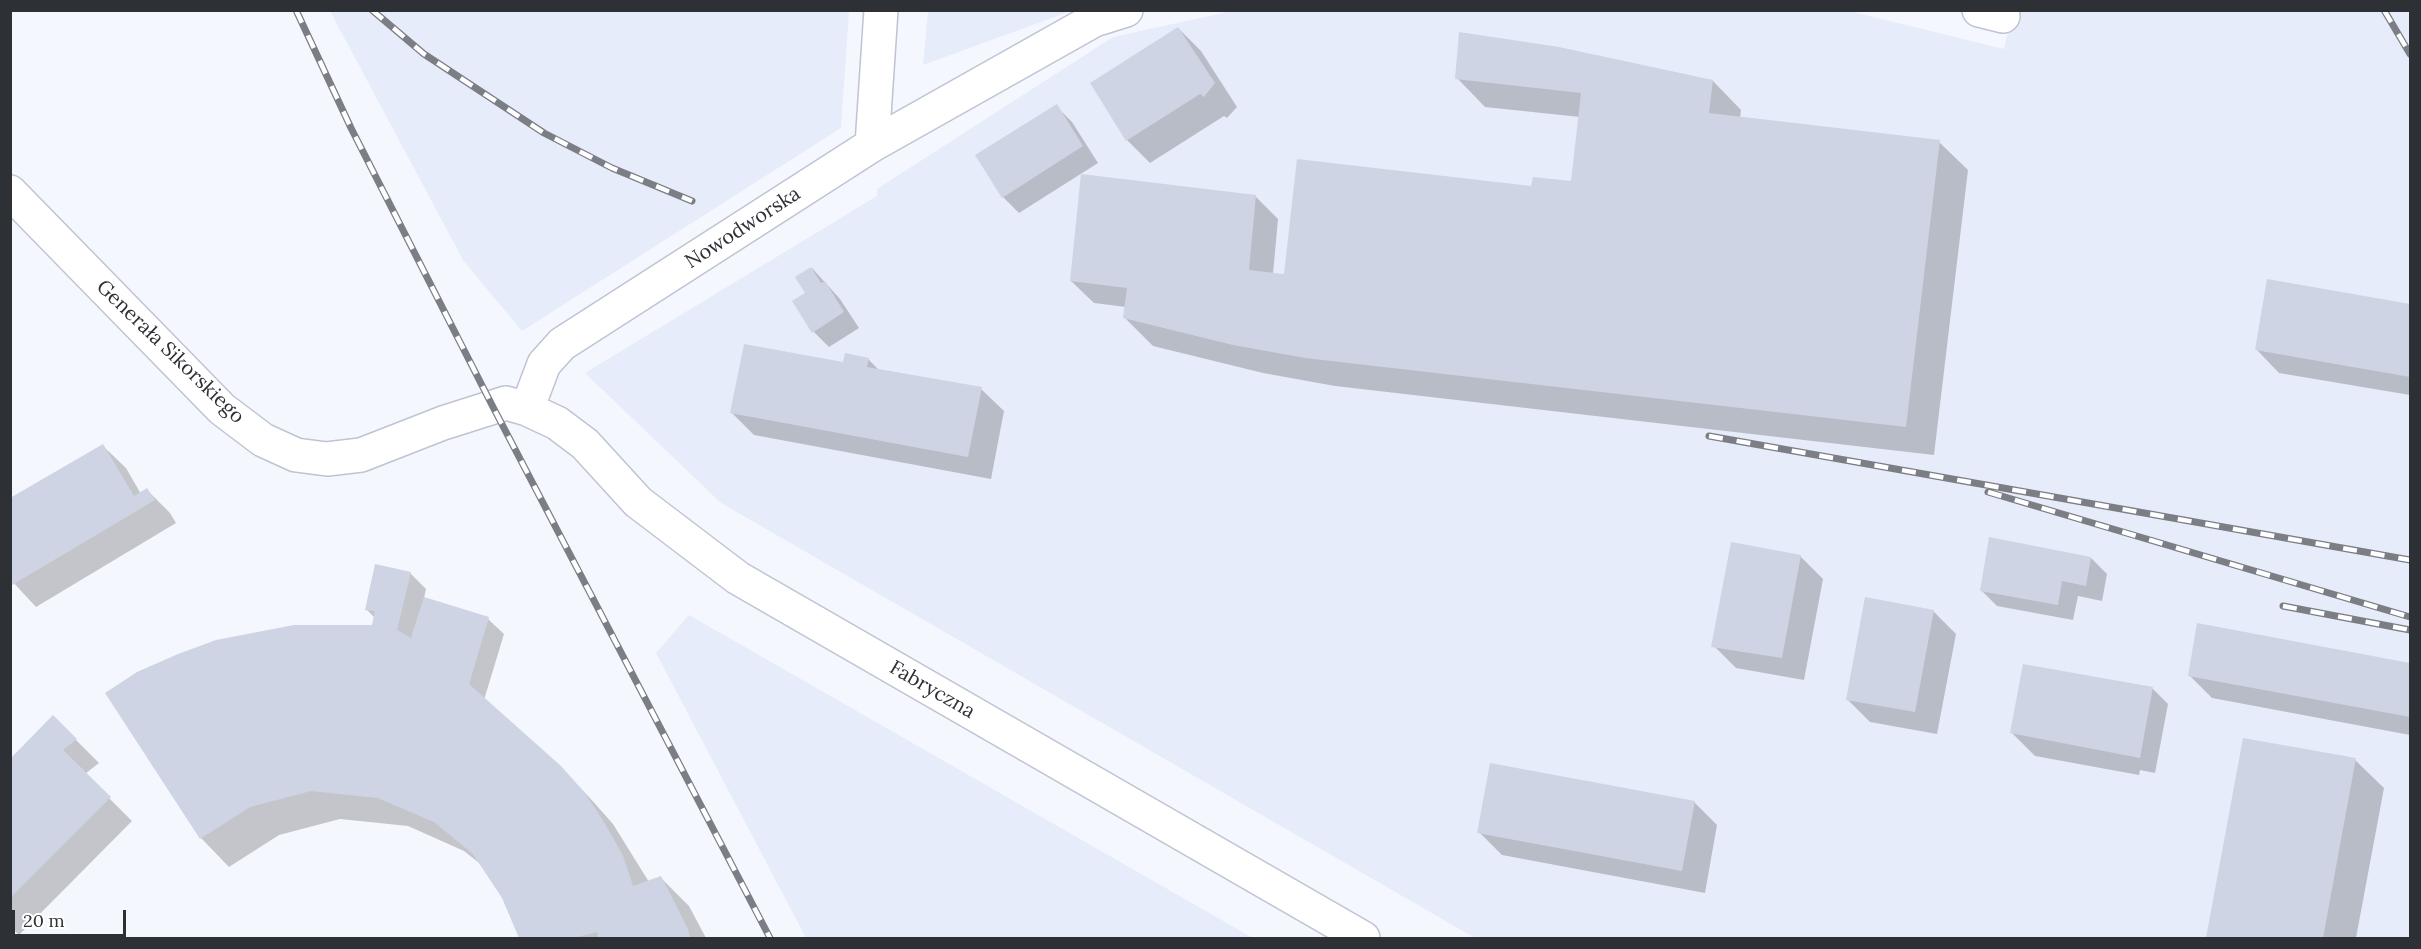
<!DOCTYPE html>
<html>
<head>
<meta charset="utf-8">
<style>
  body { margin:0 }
  #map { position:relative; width:2421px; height:949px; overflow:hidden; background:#f4f7fd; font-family:Lora,serif }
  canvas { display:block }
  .frame { position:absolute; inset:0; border:12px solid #2d3035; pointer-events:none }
  .scale { position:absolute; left:12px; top:910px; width:114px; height:27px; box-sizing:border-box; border:3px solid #2d3035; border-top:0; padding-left:8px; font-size:18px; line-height:21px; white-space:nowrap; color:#2d3035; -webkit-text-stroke:4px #fff; paint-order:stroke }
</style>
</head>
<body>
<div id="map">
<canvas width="2421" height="949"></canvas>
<div class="frame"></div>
<div class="scale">20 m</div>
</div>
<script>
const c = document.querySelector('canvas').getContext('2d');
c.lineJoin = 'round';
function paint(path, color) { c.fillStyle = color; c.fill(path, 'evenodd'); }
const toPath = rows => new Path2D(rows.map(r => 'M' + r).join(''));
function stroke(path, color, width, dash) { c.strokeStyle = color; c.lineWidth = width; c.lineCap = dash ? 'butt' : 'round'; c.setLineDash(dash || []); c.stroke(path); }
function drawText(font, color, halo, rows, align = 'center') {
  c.font = font + ' Lora,serif'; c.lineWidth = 6; c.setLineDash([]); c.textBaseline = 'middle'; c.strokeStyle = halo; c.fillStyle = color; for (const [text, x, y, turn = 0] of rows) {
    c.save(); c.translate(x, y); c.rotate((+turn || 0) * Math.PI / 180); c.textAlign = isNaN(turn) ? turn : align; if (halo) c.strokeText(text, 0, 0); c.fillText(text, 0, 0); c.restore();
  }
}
const built = toPath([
  [1845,10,2004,49,2012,11,2410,11,2410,938,1475,938,721,503,585,373,877,196,877,189,1113,37,1232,11],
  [330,11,849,11,841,128,522,331,463,260],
  [928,11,928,10,1071,11,923,65],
  [689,615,1253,938,806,938,656,653]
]);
const shadow = toPath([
  [1178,28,1201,51,1237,107,1227,118,1224,116,1150,163,1127,140],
  [1457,78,1713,81,1741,110,1740,118,1939,142,1968,170,1934,455,1335,386,1263,373,1153,346,1124,317,1126,307,1094,303,1071,281,1255,196,1278,219,1273,274,1285,276,1532,188,1573,182,1580,117,1485,107],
  [1056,106,1072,122,1098,163,1019,213,1003,197],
  [812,268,840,299,859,328,829,347,814,332,807,294,797,277],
  [2268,281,2410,305,2410,395,2279,373,2257,350],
  [868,359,879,370,981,389,1004,411,991,479,754,435,731,412,845,364],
  [103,446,126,468,141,494,147,490,170,513,176,523,36,607,10,579],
  [1800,556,1823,579,1804,680,1736,668,1713,645],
  [2091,558,2107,574,2102,601,2078,596,2073,620,1997,606,1981,590],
  [410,573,426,589,424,598,488,619,504,634,484,700,560,767,589,797,613,824,649,882,660,877,689,906,706,938,521,938,503,897,483,866,464,851,408,826,340,819,279,835,229,867,201,838,378,628,375,618,367,610],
  [1933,611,1956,634,1937,734,1870,722,1847,699],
  [2198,625,2410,664,2410,735,2212,698,2189,675],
  [2152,688,2168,704,2155,773,2140,770,2139,775,2035,756,2012,733],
  [53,717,99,763,85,774,132,821,19,935,10,926,10,761],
  [2244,740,2355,760,2384,788,2356,938,2208,938],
  [1694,802,1717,825,1705,893,1502,855,1479,832]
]);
const building = toPath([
  [1178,27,1215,83,1204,97,1200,94,1126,141,1090,83],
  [1459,32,1559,47,1713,80,1709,113,1940,140,1906,427,1305,358,1233,345,1123,318,1127,288,1070,281,1081,174,1256,195,1249,270,1284,274,1297,159,1531,186,1533,177,1571,181,1581,93,1455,79],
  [1057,104,1083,146,1002,198,975,155],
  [811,267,821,283,825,281,844,312,812,333,792,301,805,293,795,277],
  [2267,279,2410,304,2410,377,2255,350],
  [744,344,843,362,845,353,869,358,867,367,982,387,968,457,730,413],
  [103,444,134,496,147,488,155,500,12,585,10,582,10,498],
  [1989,537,2091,557,2086,586,2062,581,2058,605,1980,591],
  [1731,542,1801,555,1782,658,1711,647],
  [375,564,411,572,397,630,411,638,424,597,489,617,469,684,561,766,585,793,605,824,623,856,633,886,661,876,688,929,690,938,598,938,597,932,573,938,519,938,502,898,473,854,434,822,378,798,311,791,250,807,200,839,105,693,137,672,178,654,216,640,294,625,372,625,375,611,365,610],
  [1865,597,1934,610,1915,712,1846,700],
  [2197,623,2410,663,2410,717,2188,676],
  [2023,664,2153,687,2140,758,2010,733],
  [53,715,77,739,63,750,111,797,10,898,10,759],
  [2243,738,2356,758,2323,938,2206,938],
  [1490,763,1695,801,1682,871,1477,833]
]);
const minor = toPath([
  [1979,10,2003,16],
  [872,145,1094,20,1126,10],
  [10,192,222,409,263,440,296,455,327,459,361,455,443,423,506,403,527,409,557,423,585,444,638,502,738,578,1363,938],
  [527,409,544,364,562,344,872,145,881,10]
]);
const rail = toPath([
  [296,10,351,128,493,407,770,938],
  [372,10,424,54,544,133,612,168,692,201],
  [2384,10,2410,54],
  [1709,436,2410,560],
  [1988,492,2410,617],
  [2283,606,2410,630]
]);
const streetNames = [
  ["Nowodworska",743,228,-33],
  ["Generała Sikorskiego",170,352,44],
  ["Fabryczna",932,690,30]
];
paint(built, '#e6ecf9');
paint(shadow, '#0003');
paint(building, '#ced4e3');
stroke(minor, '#bec4d2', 36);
stroke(minor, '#fff', 33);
stroke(rail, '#7b7e84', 7);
stroke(rail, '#fff', 4.5, [14]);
drawText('20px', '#2d3035', '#fff', streetNames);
</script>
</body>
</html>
